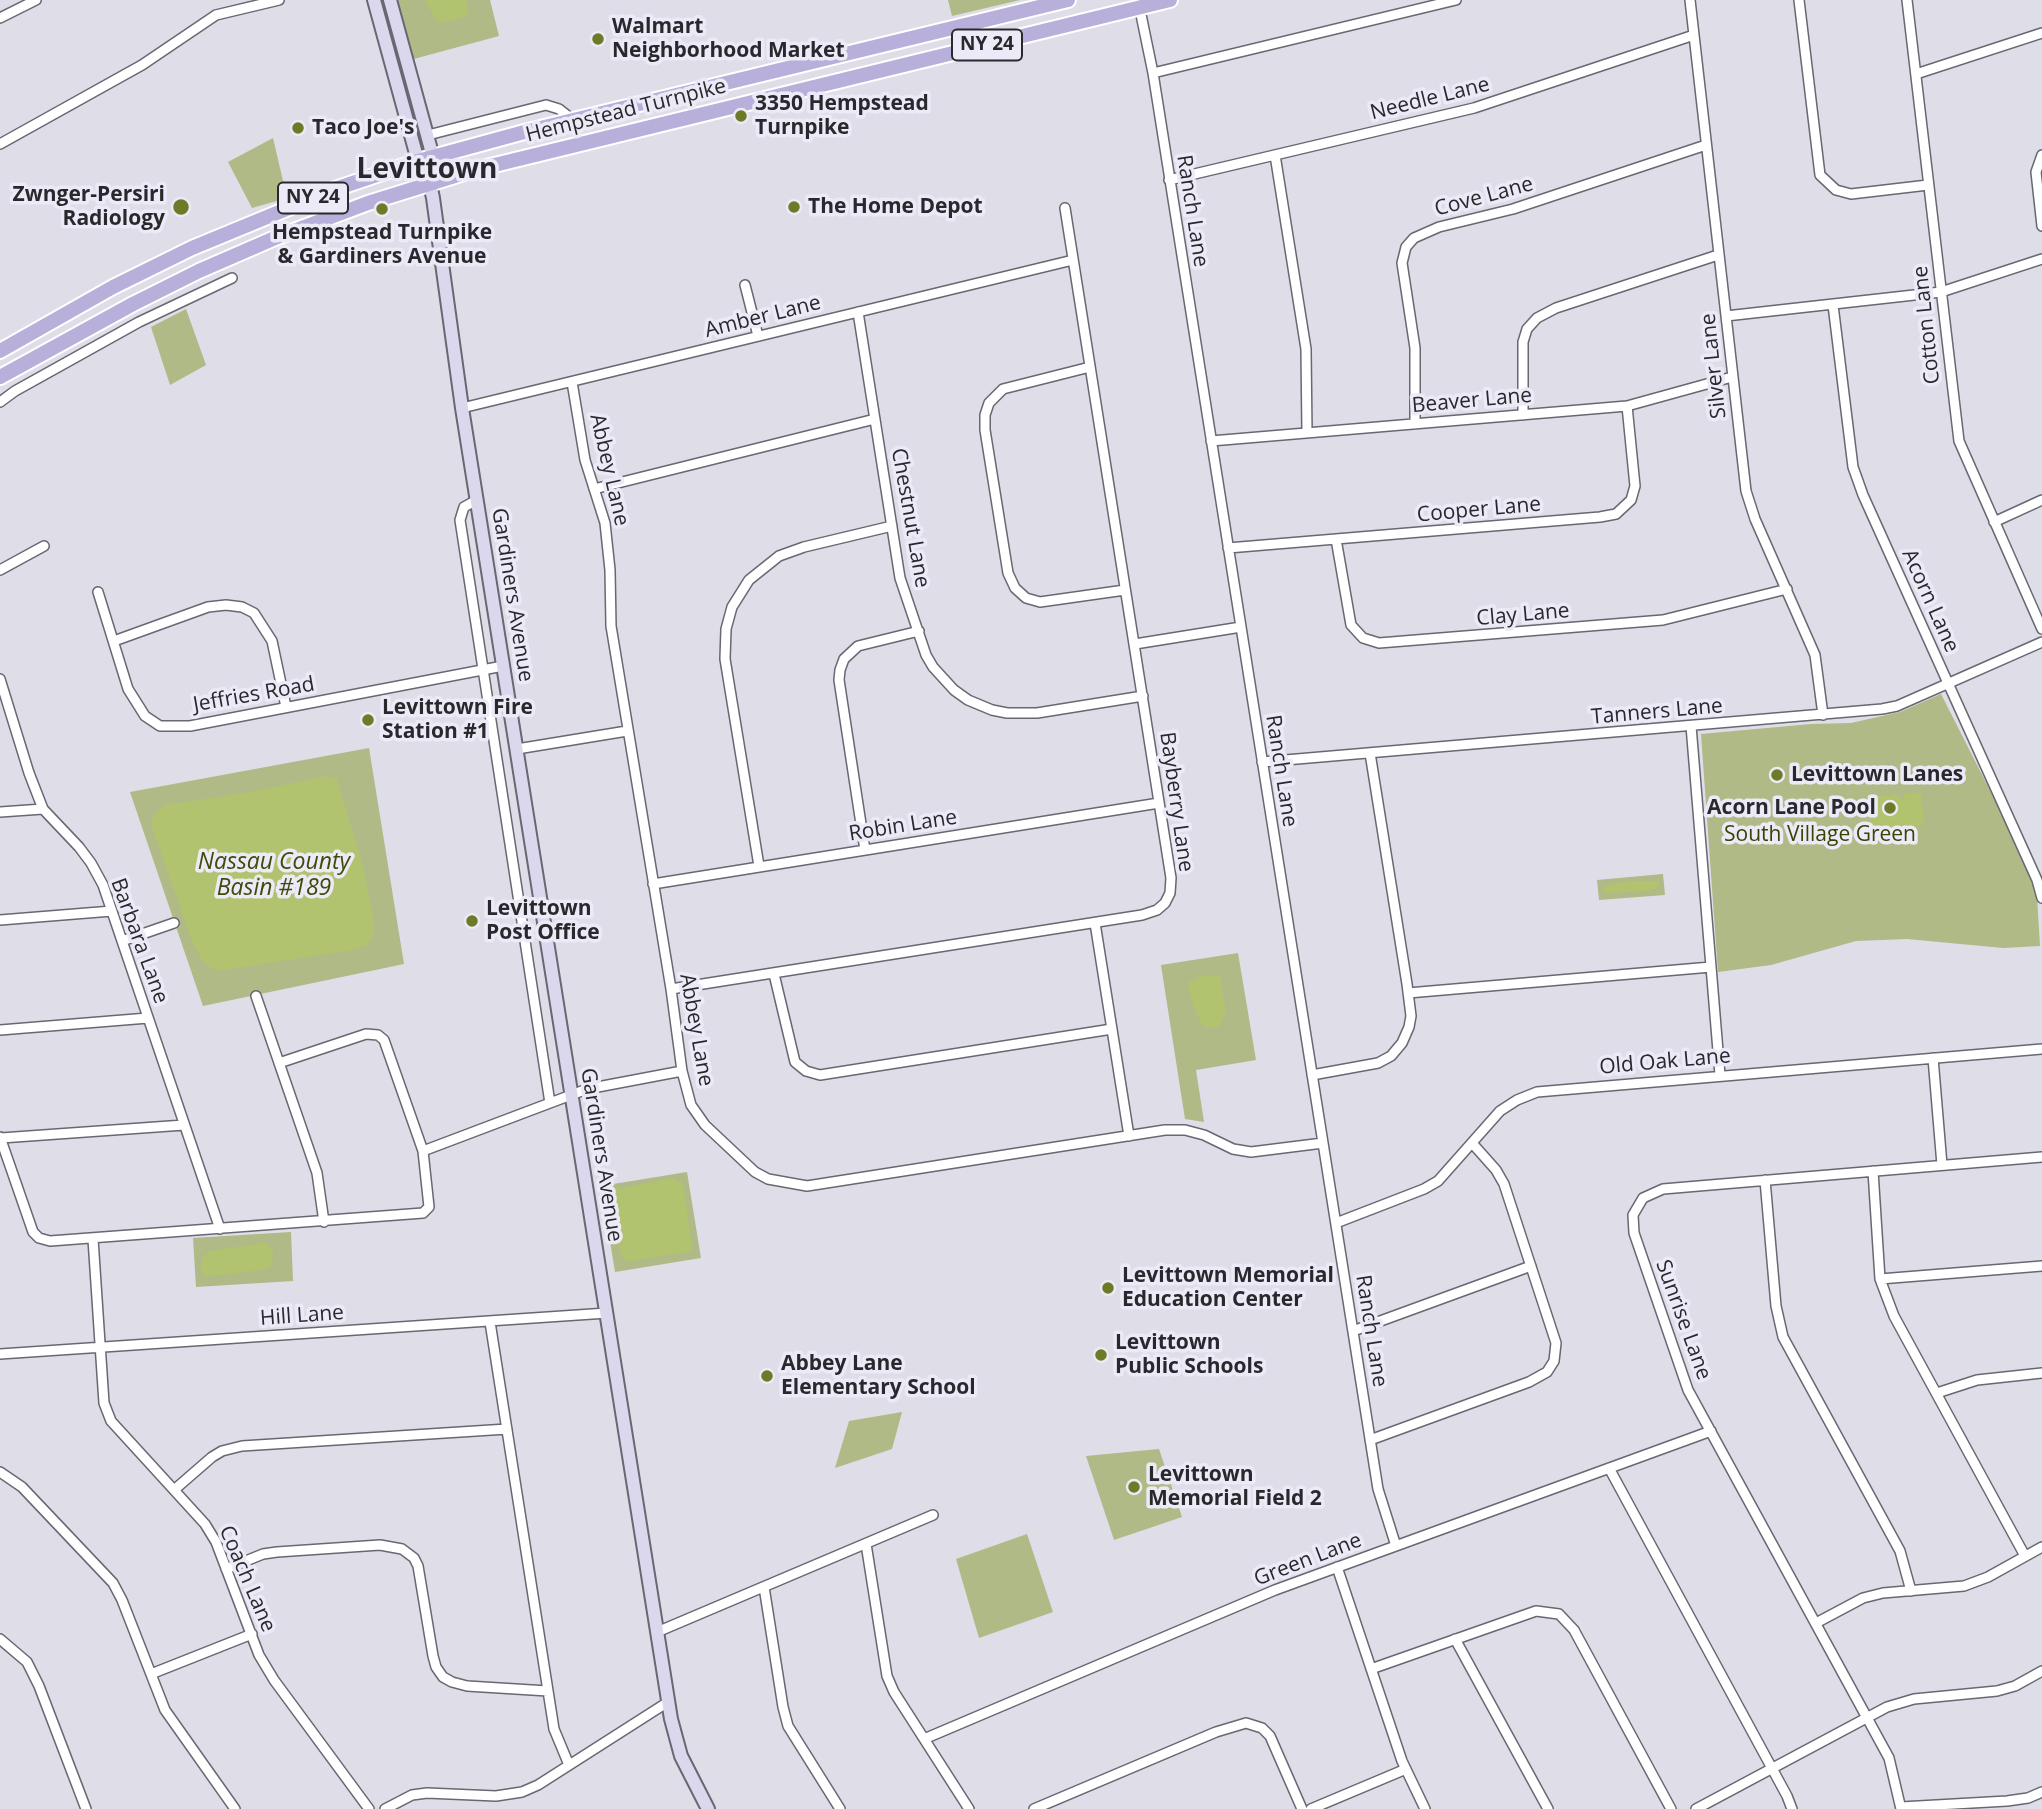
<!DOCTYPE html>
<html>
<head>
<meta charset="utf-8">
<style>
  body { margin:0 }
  canvas { display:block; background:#dedde8 }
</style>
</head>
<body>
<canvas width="2042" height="1809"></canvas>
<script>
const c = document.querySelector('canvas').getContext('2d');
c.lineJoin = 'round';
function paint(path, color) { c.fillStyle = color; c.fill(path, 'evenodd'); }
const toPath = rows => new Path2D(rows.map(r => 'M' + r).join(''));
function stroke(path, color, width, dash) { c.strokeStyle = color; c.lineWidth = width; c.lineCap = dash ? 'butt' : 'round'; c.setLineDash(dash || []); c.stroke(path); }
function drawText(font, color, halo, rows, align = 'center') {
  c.font = font + ' "Open Sans",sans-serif'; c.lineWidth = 7; c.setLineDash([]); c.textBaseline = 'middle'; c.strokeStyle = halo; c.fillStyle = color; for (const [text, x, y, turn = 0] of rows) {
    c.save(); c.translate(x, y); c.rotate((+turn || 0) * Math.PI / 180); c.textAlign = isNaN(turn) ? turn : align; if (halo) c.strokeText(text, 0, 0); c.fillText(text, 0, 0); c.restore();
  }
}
const green = toPath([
  [394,0,490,0,499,36,410,60],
  [948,0,1020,0,952,16],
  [273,138,287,198,252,208,228,162],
  [186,309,206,365,170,385,151,327],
  [1941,694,2036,881,2040,946,2003,948,1907,939,1856,941,1771,965,1718,972,1701,734,1811,724,1851,723,1900,712],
  [369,748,404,964,203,1006,130,792],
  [1663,874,1665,895,1599,900,1597,880],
  [1238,953,1256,1060,1196,1070,1204,1122,1185,1119,1161,965],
  [687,1172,701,1258,615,1272,601,1186],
  [291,1232,293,1281,196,1287,193,1238],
  [902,1412,892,1449,835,1468,849,1421],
  [1159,1449,1182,1517,1114,1540,1086,1456],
  [1027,1534,1053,1612,979,1638,956,1559]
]);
const water = toPath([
  [425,0,466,0,468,15,446,22,437,22],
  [327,776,337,780,363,866,374,920,374,934,367,945,353,950,217,971,204,963,193,944,151,824,155,813,165,805,245,793],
  [1921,793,1924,825,1871,829,1868,797,1900,795,1900,800,1904,800,1904,794],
  [1634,881,1658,881,1659,884,1657,888,1647,891,1605,893,1602,888,1611,884],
  [1203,975,1220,976,1226,1012,1220,1026,1209,1028,1201,1024,1193,1005,1188,983],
  [669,1179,675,1179,683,1185,692,1246,691,1251,627,1262,621,1255,612,1203,616,1189],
  [265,1243,273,1250,272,1265,262,1270,213,1276,205,1275,200,1269,203,1258,209,1251]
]);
const minor = toPath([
  [1138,0,1153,73,1378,1489,1396,1546],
  [1690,0,1746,491,1755,519,1815,655,1823,715],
  [1799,0,1820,175,1836,190,1851,194,1928,185],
  [1907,0,1959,441,2042,629],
  [0,18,36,0],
  [1153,73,1456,0],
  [1916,74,2042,33],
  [428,135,546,105,559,109,573,120],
  [0,144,142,65,216,15,279,0],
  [1275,155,1306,349,1307,433],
  [2042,155,2036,172,2042,226],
  [1169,180,1474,108,1694,35],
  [745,285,758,336],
  [1833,305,1853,467,1863,495,2037,880,2042,898],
  [858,312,900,578,926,655,933,667,954,690,968,700,992,710,1007,713,1037,713,1143,696],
  [1726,316,1941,292,2042,259],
  [1090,367,1003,389,989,403,985,415,985,430,1008,573,1015,588,1026,598,1040,602,1125,590],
  [572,382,585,460,605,523,610,570,611,626,671,989,682,1071,691,1105,705,1125,755,1172,768,1179,807,1186,1165,1130,1185,1130,1204,1135,1233,1149,1251,1152,1323,1143],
  [0,402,15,391,139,322,232,278],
  [462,408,1073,260],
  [1523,415,1523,342,1527,329,1537,318,1556,308,1718,255],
  [1415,424,1415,348,1402,263,1406,247,1414,238,1439,227,1513,209,1706,145],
  [1211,441,1627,406,1732,377],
  [594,489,875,419],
  [477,500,464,507,460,520,550,1103],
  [1994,522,2042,500],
  [1336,539,1351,625,1363,638,1379,643,1663,620,1787,589],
  [1228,548,1600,517,1616,514,1631,500,1635,486,1627,406],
  [0,570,44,546],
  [98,592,128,689,145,716,160,726,190,726,503,666],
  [114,641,208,607,226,605,242,607,254,613,272,641,286,707],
  [1135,644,1241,627],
  [0,679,29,773,43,809,79,847,91,863,103,885,220,1229],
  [1691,726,1720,1075],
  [517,749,627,731],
  [1262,762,1882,709,1897,706,2042,642],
  [0,812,43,809],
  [865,850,839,680,840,670,844,659,858,646,919,631],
  [759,866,725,659,726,629,732,607,749,580,779,556,804,547,892,526],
  [653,884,1159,803],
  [0,920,112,911],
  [1095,923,1129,1136],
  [122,941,174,923],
  [774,974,795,1062,806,1071,820,1075,1112,1029],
  [671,989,1142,915,1157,910,1165,903,1170,893,1171,878,1065,208],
  [1408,993,1711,967],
  [256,996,317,1173,324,1222],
  [0,1030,148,1018],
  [1933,1058,1942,1165],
  [1312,1075,1378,1063,1391,1056,1402,1043,1409,1027,1411,1016,1407,984,1370,753],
  [0,1137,33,1232,39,1238,50,1241,423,1213,429,1207,423,1151,384,1040,378,1035,366,1034,279,1063],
  [1,1138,184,1125],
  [423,1151,587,1089,682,1071],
  [1873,1171,1880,1279,1894,1316,2025,1556],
  [1765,1180,1776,1306,1783,1337,1900,1551,1911,1591],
  [1336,1223,1424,1189,1438,1181,1500,1111,1517,1100,1537,1092,2042,1049],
  [93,1239,104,1403,111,1421,205,1524,216,1542,259,1655,274,1680,369,1809],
  [1880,1279,2042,1266],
  [490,1322,554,1729,569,1765],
  [1353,1331,1531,1266],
  [0,1354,607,1313],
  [1937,1393,1977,1380,2042,1373],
  [1370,1440,1529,1382,1547,1372,1554,1361,1556,1343,1504,1184,1496,1170,1472,1143],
  [1609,1468,1787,1796,1792,1809],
  [0,1472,22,1487,113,1583,122,1600,165,1710,235,1809],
  [174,1490,212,1457,222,1451,242,1446,507,1429],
  [866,1544,887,1676,894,1692,969,1809],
  [1337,1567,1402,1761,1425,1809],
  [226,1569,263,1554,277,1552,380,1545,402,1549,414,1558,418,1566,433,1656,436,1667,443,1677,452,1682,467,1686,548,1691],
  [764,1587,783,1707,788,1726,840,1809],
  [1816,1623,1863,1598,1883,1593,1964,1586,1988,1577,2042,1547],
  [657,1632,933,1515],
  [0,1639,27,1662,39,1686,86,1809],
  [1455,1639,1548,1809],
  [1371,1669,1536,1611,1559,1614,1574,1630,1671,1809],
  [151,1674,252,1634],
  [924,1739,1275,1590,1711,1431],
  [1901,1807,2007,1801,2028,1798,2042,1792],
  [385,1809,412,1795,427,1793,496,1796,522,1792,538,1785,668,1702],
  [1034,1809,1216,1732,1246,1723,1262,1728,1270,1736,1302,1809],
  [1311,1809,1406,1769],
  [1696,1809,1887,1707,1914,1699,1997,1691,2015,1686,2042,1671],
  [1901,1809,1889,1758,1688,1390,1634,1233,1633,1215,1643,1198,1663,1189,2042,1157]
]);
const secondary = toPath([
  [374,0,418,161,430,184,433,198,462,408,671,1719,681,1756,708,1809],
  [390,0,433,157,430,183]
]);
const primary = toPath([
  [0,351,113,287,192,248,335,189,418,161,528,131,1068,0],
  [0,377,133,304,199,271,275,238,368,203,474,170,1170,0]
]);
const markers = [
  [598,39,7,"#6d7b29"],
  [741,116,7,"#6d7b29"],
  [298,128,7,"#6d7b29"],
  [181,207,9,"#6d7b29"],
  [794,207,7,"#6d7b29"],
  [382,209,7,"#6d7b29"],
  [368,720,7,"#6d7b29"],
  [1777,775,7,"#6d7b29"],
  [1890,808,7,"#6d7b29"],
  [472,921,7,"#6d7b29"],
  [1108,1288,7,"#6d7b29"],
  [1101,1355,7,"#6d7b29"],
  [767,1376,7,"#6d7b29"],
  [1134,1487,7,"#6d7b29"]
];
const shields = [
  [987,45,70],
  [313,198,70]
];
const shieldNames = [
  ["NY 24",987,45],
  ["NY 24",313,198]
];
const poiNames = [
  ["Walmart",612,27],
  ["Neighborhood Market",612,51],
  ["3350 Hempstead",755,104],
  ["Turnpike",755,128],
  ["Taco Joe's",312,128],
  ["Zwnger-Persiri",165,195,"right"],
  ["Radiology",165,219,"right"],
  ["The Home Depot",808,207],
  ["Hempstead Turnpike",382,233,"center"],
  ["& Gardiners Avenue",382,257,"center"],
  ["Levittown Fire",382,708],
  ["Station #1",382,732],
  ["Levittown Lanes",1791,775],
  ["Acorn Lane Pool",1876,808,"right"],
  ["Levittown",486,909],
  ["Post Office",486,933],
  ["Levittown Memorial",1122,1276],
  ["Education Center",1122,1300],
  ["Levittown",1115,1343],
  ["Public Schools",1115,1367],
  ["Abbey Lane",781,1364],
  ["Elementary School",781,1388],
  ["Levittown",1148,1475],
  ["Memorial Field 2",1148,1499]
];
const streetNames = [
  ["Needle Lane",1430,99,-14],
  ["Hempstead Turnpike",626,111,-14],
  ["Cove Lane",1484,197,-15],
  ["Ranch Lane",1192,211,81],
  ["Amber Lane",763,317,-14],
  ["Cotton Lane",1927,325,-96],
  ["Silver Lane",1714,366,-96],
  ["Beaver Lane",1472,401,-5],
  ["Abbey Lane",609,470,77],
  ["Cooper Lane",1479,510,-5],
  ["Chestnut Lane",910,518,80],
  ["Gardiners Avenue",512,595,81],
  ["Acorn Lane",1930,601,66],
  ["Clay Lane",1523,615,-5],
  ["Jeffries Road",254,695,-10],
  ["Tanners Lane",1657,712,-5],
  ["Ranch Lane",1281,771,81],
  ["Bayberry Lane",1176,802,82],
  ["Robin Lane",903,826,-9],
  ["Barbara Lane",139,941,70],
  ["Abbey Lane",696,1030,80],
  ["Old Oak Lane",1665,1062,-5],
  ["Gardiners Avenue",601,1155,81],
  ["Hill Lane",302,1316,-4],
  ["Sunrise Lane",1683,1320,70],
  ["Ranch Lane",1371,1331,81],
  ["Green Lane",1308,1560,-21],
  ["Coach Lane",247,1579,67]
];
const parkNames = [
  ["South Village Green",1820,835]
];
const waterNames = [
  ["Nassau County",274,862],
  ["Basin #189",274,888]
];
const districtNames = [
  ["Levittown",427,170]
];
paint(green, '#afba87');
paint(water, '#b2c370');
stroke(minor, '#696771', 12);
stroke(secondary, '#696771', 16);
stroke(primary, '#fff', 18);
stroke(minor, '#fff', 9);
stroke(secondary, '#dbd8ed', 12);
stroke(primary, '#b8b0da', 14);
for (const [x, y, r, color] of markers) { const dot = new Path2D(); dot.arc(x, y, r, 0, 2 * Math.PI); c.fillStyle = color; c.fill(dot); stroke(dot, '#eceaf6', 2.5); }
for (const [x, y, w] of shields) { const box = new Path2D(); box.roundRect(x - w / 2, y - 15.5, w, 31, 5); c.fillStyle = '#eceaf6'; c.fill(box); stroke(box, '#29282c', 2); }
drawText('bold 19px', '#29282c', null, shieldNames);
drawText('bold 21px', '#29282c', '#eceaf6', poiNames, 'left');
drawText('21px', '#29282c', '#eceaf6', streetNames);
drawText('21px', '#394200', '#eceaf6', parkNames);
drawText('italic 23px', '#404a0b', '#eceaf6', waterNames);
drawText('bold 28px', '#29282c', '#eceaf6', districtNames);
</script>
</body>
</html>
